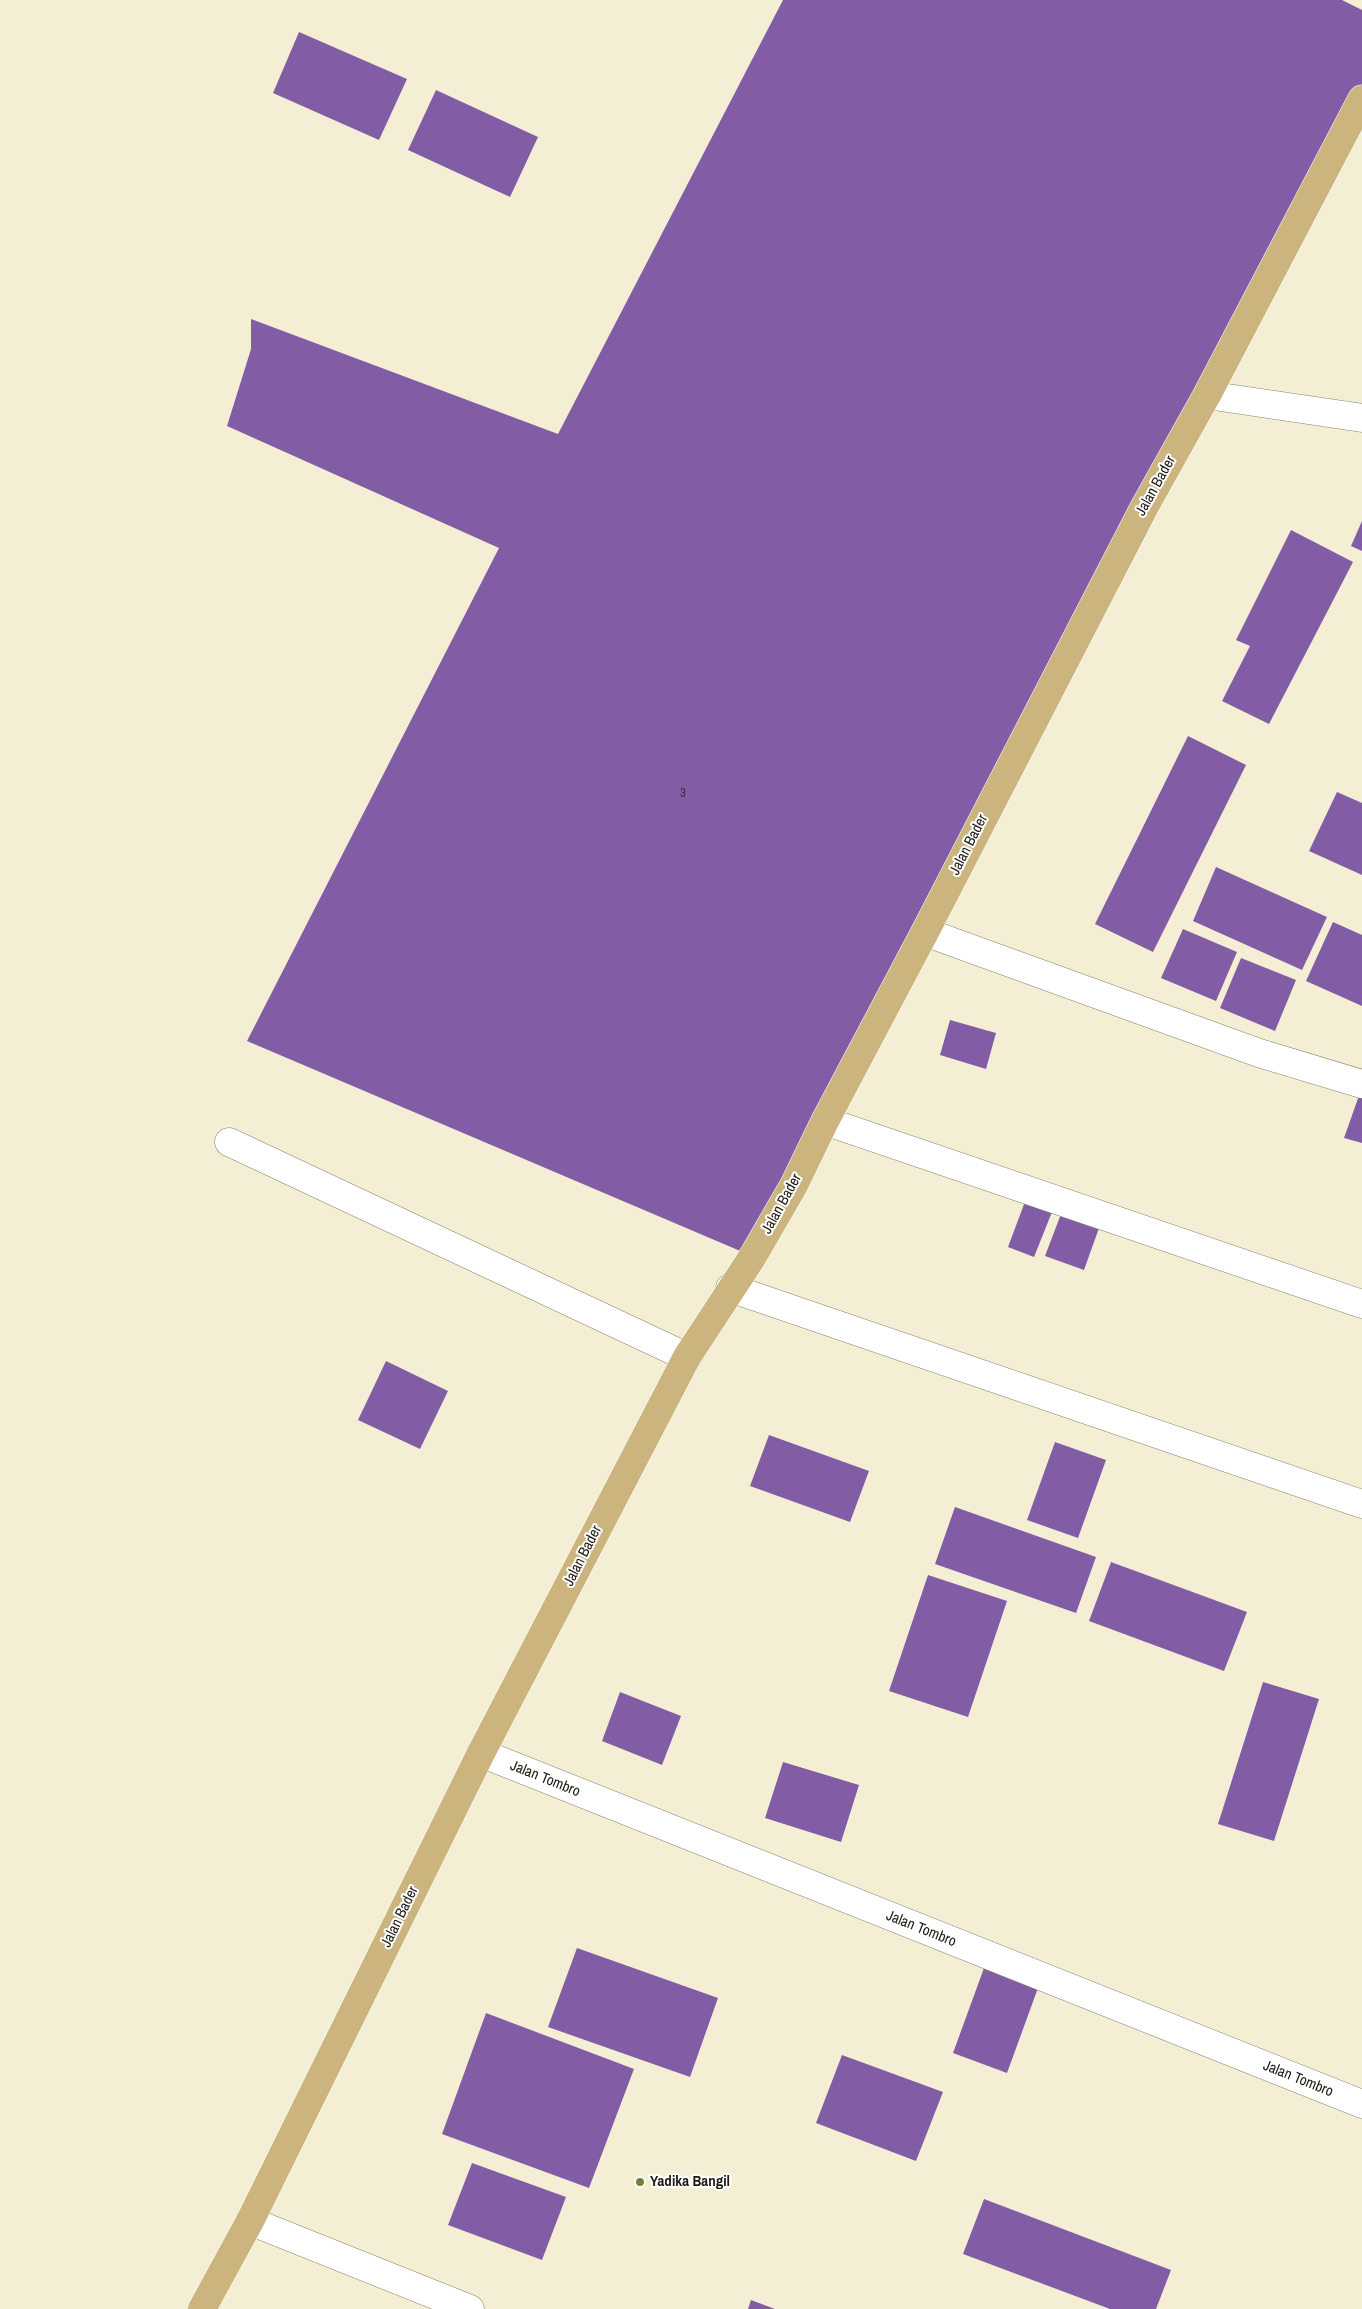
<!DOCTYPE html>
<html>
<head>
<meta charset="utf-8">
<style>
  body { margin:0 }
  canvas { display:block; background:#f4efd4 }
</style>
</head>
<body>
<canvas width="1362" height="2309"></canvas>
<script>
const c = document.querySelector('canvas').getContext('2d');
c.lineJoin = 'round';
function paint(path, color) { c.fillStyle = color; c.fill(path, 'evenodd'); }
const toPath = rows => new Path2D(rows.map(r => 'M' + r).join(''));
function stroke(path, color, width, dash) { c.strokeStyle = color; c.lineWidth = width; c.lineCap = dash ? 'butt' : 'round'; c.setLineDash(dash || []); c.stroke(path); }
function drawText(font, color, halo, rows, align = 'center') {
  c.font = font + ' "Archivo Narrow",sans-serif'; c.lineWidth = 4; c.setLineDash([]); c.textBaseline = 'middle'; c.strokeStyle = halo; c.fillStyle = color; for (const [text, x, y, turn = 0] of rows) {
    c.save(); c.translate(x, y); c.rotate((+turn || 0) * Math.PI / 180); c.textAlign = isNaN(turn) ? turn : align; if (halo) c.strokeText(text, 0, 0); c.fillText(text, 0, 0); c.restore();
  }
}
const building = toPath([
  [783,0,1342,0,1362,10,1362,88,752,1256,247,1041,499,548,227,426,251,349,251,319,558,434],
  [299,32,407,79,379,140,273,93],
  [436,90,538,137,510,197,408,150],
  [1362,521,1362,551,1351,546],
  [1291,530,1353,562,1269,724,1222,701,1250,646,1236,640],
  [1188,736,1246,765,1153,952,1095,924],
  [1337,792,1362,803,1362,875,1309,851],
  [1216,867,1327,917,1302,970,1193,921],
  [1333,922,1362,935,1362,1006,1306,981],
  [1183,929,1237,952,1216,1001,1161,978],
  [1241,958,1296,980,1275,1031,1220,1008],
  [950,1020,996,1033,986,1069,940,1055],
  [1362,1087,1362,1143,1344,1138],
  [1029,1191,1056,1202,1034,1257,1008,1247],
  [1061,1214,1099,1228,1084,1270,1045,1256],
  [386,1361,448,1391,420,1449,358,1420],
  [769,1435,869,1471,850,1522,750,1486],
  [1055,1442,1106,1460,1078,1538,1027,1520],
  [955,1507,1096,1557,1076,1613,935,1564],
  [1111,1562,1247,1612,1224,1671,1089,1621],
  [928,1575,1007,1601,968,1717,889,1691],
  [1263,1682,1319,1699,1274,1841,1218,1824],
  [620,1692,681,1716,662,1765,602,1741],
  [783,1762,859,1785,841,1842,765,1818],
  [577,1948,718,1998,690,2077,548,2027],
  [984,1968,1038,1988,1007,2073,953,2053],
  [486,2013,634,2069,589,2188,442,2134],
  [842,2055,943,2092,916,2161,816,2123],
  [472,2163,566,2197,542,2260,448,2225],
  [984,2199,1171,2270,1156,2309,1110,2309,963,2254],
  [751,2300,775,2309,748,2309]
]);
const minor = toPath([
  [1207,395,1362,418],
  [925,932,1259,1053,1362,1084],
  [825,1121,1362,1304],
  [229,1142,687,1357],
  [730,1288,1362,1504],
  [481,1753,1362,2104],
  [250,2221,470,2309]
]);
const major = toPath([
  [202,2309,250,2221,481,1753,687,1357,753,1256,794,1185,825,1121,925,932,1145,506,1207,395,1362,99]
]);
const markers = [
  [640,2182,5,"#75822f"]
];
const numberNames = [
  ["3",683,794]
];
const streetNames = [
  ["Jalan Bader",1156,486,-61],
  ["Jalan Bader",969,845,-63],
  ["Jalan Bader",782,1204,-61],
  ["Jalan Bader",583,1556,-63],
  ["Jalan Tombro",545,1779,22],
  ["Jalan Bader",400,1917,-64],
  ["Jalan Tombro",921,1929,22],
  ["Jalan Tombro",1298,2079,22]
];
const poiNames = [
  ["Yadika Bangil",650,2182]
];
paint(building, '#825da6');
stroke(minor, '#88846b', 29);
stroke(major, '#fff', 29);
stroke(minor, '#fff', 28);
stroke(major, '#cbb47d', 28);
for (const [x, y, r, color] of markers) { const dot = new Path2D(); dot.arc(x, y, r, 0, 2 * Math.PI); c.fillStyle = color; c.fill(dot); stroke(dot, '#fff', 2); }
drawText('12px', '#382d38', null, numberNames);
drawText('15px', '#1f1d13', '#fff', streetNames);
drawText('bold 15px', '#1f1d13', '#fff', poiNames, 'left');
</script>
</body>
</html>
